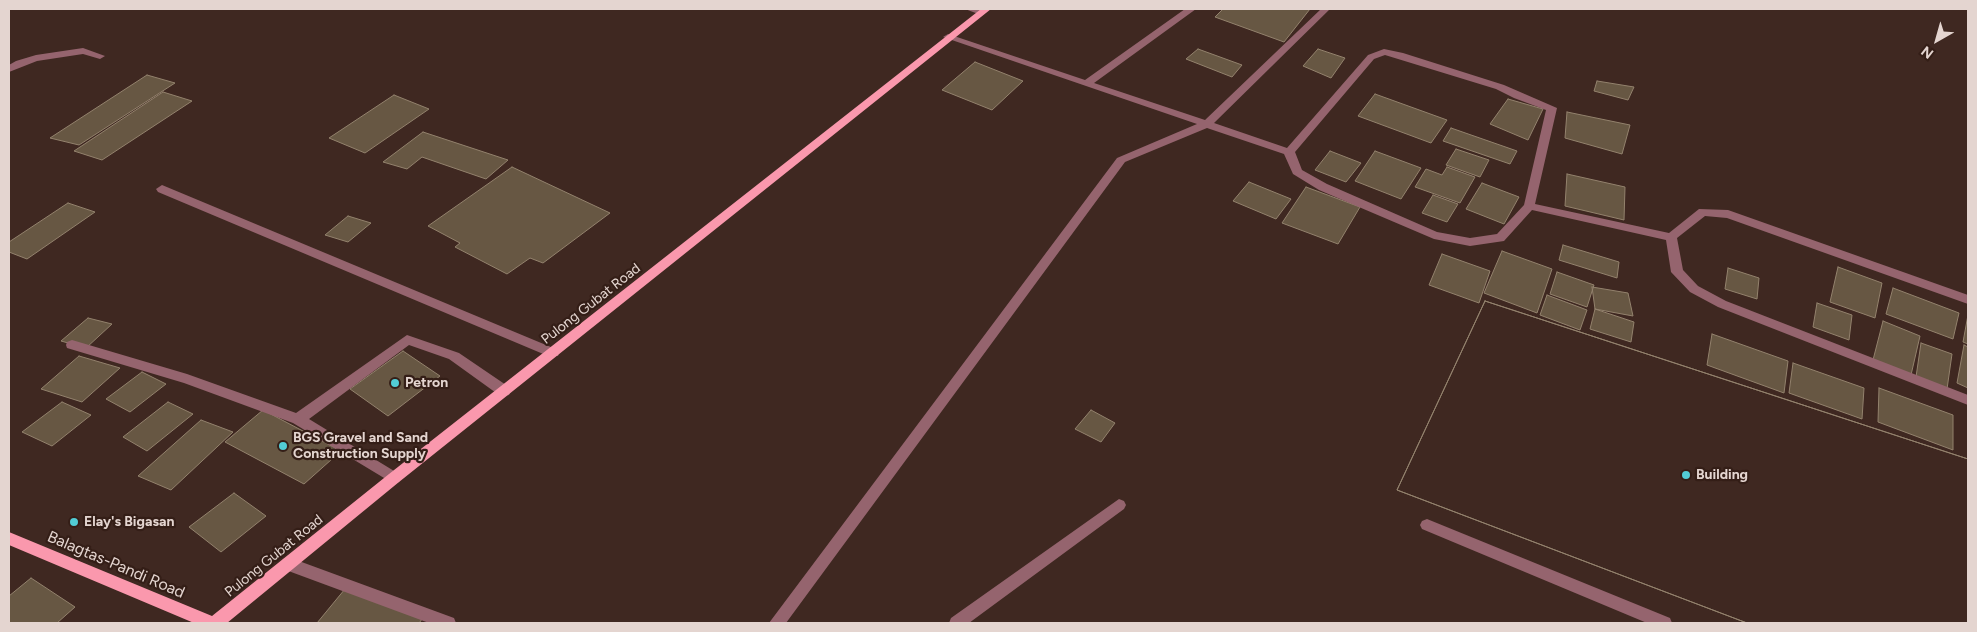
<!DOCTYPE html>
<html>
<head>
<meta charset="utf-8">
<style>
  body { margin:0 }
  #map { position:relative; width:1977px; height:632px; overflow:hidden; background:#3f2821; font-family:Figtree,sans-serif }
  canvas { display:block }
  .frame { position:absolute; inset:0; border:10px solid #e4d5d0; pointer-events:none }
  .north { position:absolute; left:1912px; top:15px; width:50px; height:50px; -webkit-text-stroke:4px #341e17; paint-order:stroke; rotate:218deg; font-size:14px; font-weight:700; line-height:20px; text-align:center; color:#e4d5d0 }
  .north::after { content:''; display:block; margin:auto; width:18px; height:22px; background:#e4d5d0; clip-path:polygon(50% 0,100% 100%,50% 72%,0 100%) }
</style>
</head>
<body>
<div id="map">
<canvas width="1977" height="632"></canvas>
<div class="frame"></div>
<div class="north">N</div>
</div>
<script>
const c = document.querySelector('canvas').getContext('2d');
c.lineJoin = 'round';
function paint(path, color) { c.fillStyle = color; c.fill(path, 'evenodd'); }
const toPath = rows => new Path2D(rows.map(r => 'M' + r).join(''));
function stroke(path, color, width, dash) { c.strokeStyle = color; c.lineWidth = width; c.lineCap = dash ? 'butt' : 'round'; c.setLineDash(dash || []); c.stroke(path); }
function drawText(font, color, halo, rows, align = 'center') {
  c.font = font + ' Figtree,sans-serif'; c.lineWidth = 4.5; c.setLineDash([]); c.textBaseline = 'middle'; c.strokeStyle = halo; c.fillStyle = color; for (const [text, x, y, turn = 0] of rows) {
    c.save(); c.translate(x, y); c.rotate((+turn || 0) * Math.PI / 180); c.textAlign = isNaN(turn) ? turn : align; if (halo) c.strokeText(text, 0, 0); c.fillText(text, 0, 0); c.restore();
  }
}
const building = toPath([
  [1223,9,1310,9,1284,42,1215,17,1223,9],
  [1198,49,1242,65,1232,77,1186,59,1198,49],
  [1318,49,1345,58,1331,78,1303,66,1318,49],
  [975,62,1023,81,992,110,942,90,975,62],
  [147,75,175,83,79,145,50,138,147,75],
  [1597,81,1634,87,1628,100,1594,91,1597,81],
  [163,92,192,101,102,160,74,151,163,92],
  [1375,94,1447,120,1431,143,1358,116,1375,94],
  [394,95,429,109,365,153,329,138,394,95],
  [1508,99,1543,109,1528,140,1490,124,1508,99],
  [1567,112,1630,125,1622,154,1565,138,1567,112],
  [1451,128,1517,151,1510,164,1443,141,1451,128],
  [423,132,508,160,486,179,422,157,407,169,383,162,423,132],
  [1456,149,1489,160,1480,177,1446,165,1456,149],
  [1330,151,1361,163,1346,182,1315,170,1330,151],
  [1375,151,1421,168,1401,199,1355,181,1375,151],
  [512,167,610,213,543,263,530,258,507,274,455,247,460,243,428,226,512,167],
  [1447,167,1475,177,1460,203,1415,187,1426,169,1442,175,1447,167],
  [1567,174,1625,187,1624,220,1565,206,1567,174],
  [1249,182,1291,199,1276,219,1233,201,1249,182],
  [1482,183,1519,197,1504,224,1466,209,1482,183],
  [1306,187,1360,207,1338,244,1282,223,1306,187],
  [1433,195,1458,204,1447,222,1422,213,1433,195],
  [68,203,95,212,27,259,9,252,9,242,68,203],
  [348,216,371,223,348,242,325,235,348,216],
  [1563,245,1619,262,1617,278,1559,260,1563,245],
  [1502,251,1552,269,1537,313,1484,293,1502,251],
  [1442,254,1490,271,1479,303,1429,285,1442,254],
  [1838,267,1882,283,1875,318,1830,302,1838,267],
  [1728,268,1759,278,1757,299,1725,289,1728,268],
  [1557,272,1594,285,1587,307,1550,294,1557,272],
  [1592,287,1628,293,1633,316,1595,309,1592,287],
  [1893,288,1959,313,1953,339,1886,314,1893,288],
  [1547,295,1587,310,1580,330,1540,315,1547,295],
  [1485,301,1968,459,1968,623,1747,623,1397,490,1485,301],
  [1485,301,1968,459,1968,623,1747,623,1397,490,1485,301],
  [1817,303,1852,315,1849,340,1813,327,1817,303],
  [1595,309,1634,322,1631,342,1590,329,1595,309],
  [1968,315,1968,344,1963,342,1968,315],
  [88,318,112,324,86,348,61,341,88,318],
  [1883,321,1920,336,1911,375,1873,360,1883,321],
  [1712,334,1788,361,1784,393,1707,365,1712,334],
  [1921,343,1952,354,1947,389,1916,377,1921,343],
  [1964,345,1968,347,1968,388,1957,383,1964,345],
  [403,351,440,376,388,416,350,389,403,351],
  [79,356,120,368,82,402,41,389,79,356],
  [1793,363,1864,388,1862,419,1789,393,1793,363],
  [142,372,166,384,130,412,106,399,142,372],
  [1879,388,1953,415,1953,450,1878,422,1879,388],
  [62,402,91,415,52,446,22,432,62,402],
  [168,402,193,414,147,451,123,437,168,402],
  [263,410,341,451,304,484,225,442,263,410],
  [1091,410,1115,423,1101,442,1075,429,1091,410],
  [201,420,233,432,171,490,138,476,201,420],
  [234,493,266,516,221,552,189,527,234,493],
  [31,578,75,607,57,623,9,623,9,596,31,578],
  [345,589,423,618,419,623,317,623,345,589]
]);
const minor = toPath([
  [965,9,980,9,986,12,981,15,965,9],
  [1185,9,1196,9,1094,83,1205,120,1321,9,1330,9,1214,123,1287,148,1368,55,1384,49,1403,53,1504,85,1557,108,1535,204,1669,233,1699,209,1728,210,1968,295,1968,304,1727,218,1705,216,1677,238,1683,270,1698,286,1726,301,1968,395,1968,405,1718,307,1690,292,1671,272,1666,240,1532,210,1504,241,1470,246,1434,239,1319,190,1293,174,1284,154,1207,128,1125,162,786,623,769,623,1117,158,1197,124,943,37,948,34,951,35,1085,80,1185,9],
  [1385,55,1496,89,1514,98,1546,110,1524,205,1497,234,1470,238,1437,232,1327,184,1302,170,1295,152,1374,59,1385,55],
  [83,48,105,56,100,59,83,54,37,61,9,72,9,65,16,61,36,55,83,48],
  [162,185,558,350,559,353,558,356,548,356,158,192,156,189,162,185],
  [407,335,459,353,509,387,511,391,509,395,504,396,499,395,449,359,409,345,309,419,399,474,401,478,399,482,394,484,293,423,184,383,67,348,66,345,67,342,72,340,187,374,296,413,407,335],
  [1119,499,1124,501,1126,505,1124,509,969,623,949,623,951,618,1119,499],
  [1427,519,1670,618,1672,623,1647,623,1422,529,1420,525,1422,521,1427,519],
  [288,557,454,618,456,623,429,623,283,569,280,564,283,559,288,557]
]);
const major = toPath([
  [981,9,991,9,399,482,227,623,194,623,9,545,9,532,212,616,389,474,981,9]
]);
const markers = [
  [395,383,5,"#52ccd5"],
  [283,446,5,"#52ccd5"],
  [1686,475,5,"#52ccd5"],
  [74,522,5,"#52ccd5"]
];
const streetNames = [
  ["Pulong Gubat Road",591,304,-38],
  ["Pulong Gubat Road",274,556,-39]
];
const poiNames = [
  ["Petron",405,383],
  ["BGS Gravel and Sand",293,438],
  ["Construction Supply",293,454],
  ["Building",1696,475],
  ["Elay's Bigasan",84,522]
];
const nearStreetnames = [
  ["Balagtas-Pandi Road",116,565,23]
];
paint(building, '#675743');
stroke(building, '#93826d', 1);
paint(minor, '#95646e');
paint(major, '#fa98ad');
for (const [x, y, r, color] of markers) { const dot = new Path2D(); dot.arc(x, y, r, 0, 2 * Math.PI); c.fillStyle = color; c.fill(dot); stroke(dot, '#341e17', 2); }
drawText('14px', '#e4d5d0', '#341e17', streetNames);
drawText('bold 14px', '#e4d5d0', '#341e17', poiNames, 'left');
drawText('16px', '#e4d5d0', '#341e17', nearStreetnames);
</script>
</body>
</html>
